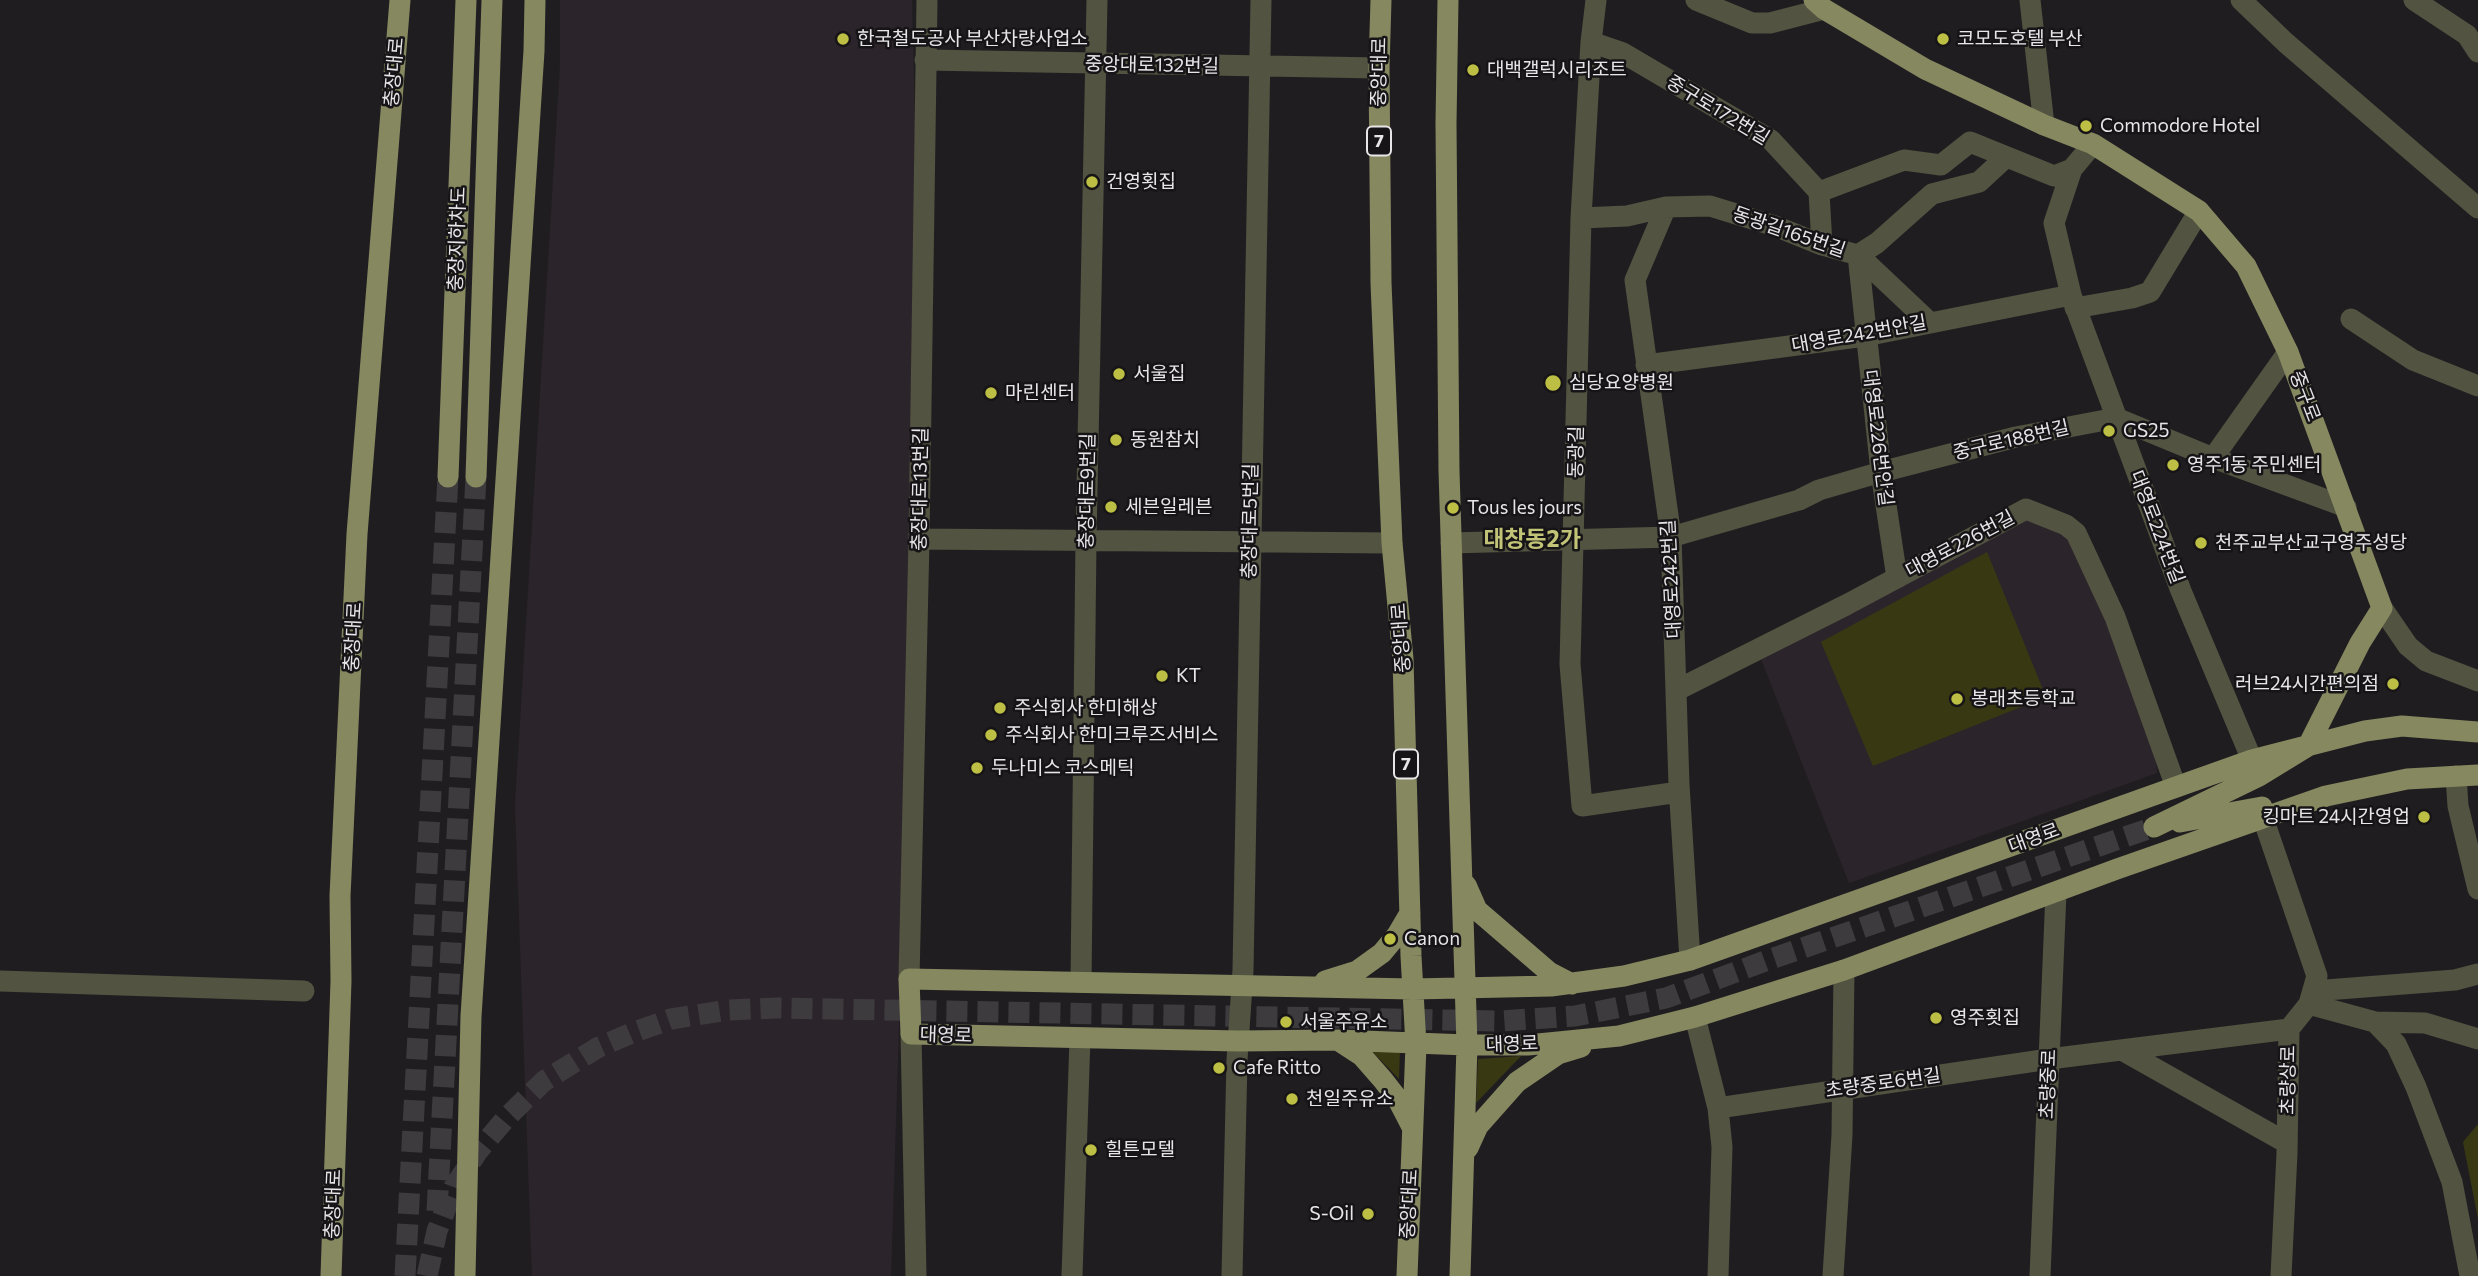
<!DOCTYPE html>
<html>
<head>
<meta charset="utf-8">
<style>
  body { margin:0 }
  canvas { display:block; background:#201d20 }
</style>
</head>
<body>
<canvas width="2478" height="1276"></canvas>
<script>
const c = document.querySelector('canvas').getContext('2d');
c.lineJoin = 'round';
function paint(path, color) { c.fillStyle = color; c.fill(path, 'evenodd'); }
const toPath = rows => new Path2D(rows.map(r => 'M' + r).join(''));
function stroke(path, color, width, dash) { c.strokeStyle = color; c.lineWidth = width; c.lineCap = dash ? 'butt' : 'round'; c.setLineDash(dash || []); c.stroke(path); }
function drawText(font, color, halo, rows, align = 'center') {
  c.font = font + ' Commissioner,"Noto Sans KR",sans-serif'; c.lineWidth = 5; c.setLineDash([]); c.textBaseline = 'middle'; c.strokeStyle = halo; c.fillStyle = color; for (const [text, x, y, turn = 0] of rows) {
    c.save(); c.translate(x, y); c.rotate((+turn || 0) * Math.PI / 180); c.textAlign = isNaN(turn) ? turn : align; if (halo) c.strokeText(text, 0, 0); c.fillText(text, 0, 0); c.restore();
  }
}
const built = toPath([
  [560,0,912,0,917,204,915,520,891,1276,532,1276,515,805,560,66],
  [2021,515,2071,533,2155,743,2157,773,1849,883,1760,656]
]);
const green = toPath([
  [1987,552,2046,697,1873,766,1821,642],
  [1368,1047,1400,1048,1399,1079],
  [1521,1056,1476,1103,1478,1059],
  [2478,1124,2478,1219,2463,1142]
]);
const majorTunnel = toPath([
  [437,1211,476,477],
  [405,1276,448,477],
  [427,1276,437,1231,454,1187,478,1151,507,1117,544,1081,597,1048,632,1033,671,1019,729,1010,776,1008,1500,1021,1575,1016,1666,998,1768,960,2154,827]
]);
const minor = toPath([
  [1596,0,1591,42,1581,218,1570,664,1582,806,1679,792],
  [1696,0,1752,23,1770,23,1824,9],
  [2030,0,2044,125],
  [2241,0,2286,43,2478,208],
  [2414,0,2467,35,2478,52],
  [1591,42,1623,53,1771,140,1819,192,1904,160,1941,165,1970,142,2054,176,2072,169,2093,144],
  [925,60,1379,68],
  [2072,169,2054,223,2071,295,2181,591,2252,760],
  [1819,192,1822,245],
  [1666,207,1635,280,1671,537,1679,785,1690,960],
  [1581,218,1627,216,1666,207,1710,206,1775,226,1822,245,1858,255,1877,243,1932,194,1979,182,2006,157],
  [1858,255,1881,472,1897,578],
  [1858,255,1929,322],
  [2075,308,2132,298,2150,292,2199,211],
  [2351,319,2413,360,2478,386],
  [1646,365,1865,336,2071,295],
  [2213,458,2288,352],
  [919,539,1392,543],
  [1451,543,1671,537,1799,500,1819,490,1881,472,2016,437,2116,418,2213,458,2346,507],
  [2382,608,2408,646,2426,661,2478,681],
  [1677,690,1846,605,2026,509,2066,525,2076,533,2115,617,2176,787],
  [2456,776,2458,806,2478,889],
  [2263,818,2317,976,2309,1004,2289,1029,2287,1153,2281,1276],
  [909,979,919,539,927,0],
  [0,981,304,991],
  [1081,982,1086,540,1097,0],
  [2313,991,2455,980,2478,974],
  [2309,1004,2375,1022,2425,1023,2478,1039],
  [1695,1017,1718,1108,1722,1147,1718,1276],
  [2375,1022,2396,1044,2416,1087,2452,1182,2470,1276],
  [911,1034,916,1276],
  [2122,1050,2287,1143],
  [1718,1108,2049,1059,2289,1029],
  [1072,1276,1080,1038],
  [1232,1276,1237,1060,1243,970,1261,0],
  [1833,1276,1842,1135,1844,970],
  [2040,1276,2056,892]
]);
const major = toPath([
  [1381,0,1379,68,1381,283,1392,543,1403,659,1411,956,1416,1045,1407,1276],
  [1448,0,1446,123,1449,471,1467,1045,1460,1276],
  [1814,0,1824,9,1925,69,2044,125,2093,144,2199,211,2246,266,2288,352,2382,608,2360,643,2308,746,2259,776,2154,827],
  [448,477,466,0],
  [476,477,492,0],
  [2478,732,2402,726,2365,731,2252,760,1690,960,1624,976,1551,986,1413,989,909,979,911,1034,1238,1041,1337,1040,1467,1045,1528,1045,1619,1036,1695,1017,1844,970,2117,869,2326,796,2407,779,2478,775],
  [2180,822,2262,807],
  [1466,885,1477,910,1549,972,1572,984],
  [1325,981,1357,971,1382,953,1397,935,1410,913],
  [1339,1041,1362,1056,1383,1080,1397,1098,1412,1127],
  [1468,1148,1478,1126,1517,1082,1558,1054,1581,1047],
  [331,1276,341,981,340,896,357,534,400,0],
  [465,1276,471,1016,534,51,535,0]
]);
const markers = [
  [843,39,7,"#bcbf43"],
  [1943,39,7,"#bcbf43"],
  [1473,70,7,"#bcbf43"],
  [2086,126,7,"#bcbf43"],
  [1092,182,7,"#bcbf43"],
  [1119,374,7,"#bcbf43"],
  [1553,383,9,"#bcbf43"],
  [991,393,7,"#bcbf43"],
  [2109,431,7,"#bcbf43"],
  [1116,440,7,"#bcbf43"],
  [2173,465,7,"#bcbf43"],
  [1111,507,7,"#bcbf43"],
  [1453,508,7,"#bcbf43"],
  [2201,543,7,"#bcbf43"],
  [1162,676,7,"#bcbf43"],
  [2393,684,7,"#bcbf43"],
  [1957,699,7,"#bcbf43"],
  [1000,708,7,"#bcbf43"],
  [991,735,7,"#bcbf43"],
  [977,768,7,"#bcbf43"],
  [2424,817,7,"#bcbf43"],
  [1390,939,7,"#bcbf43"],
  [1936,1018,7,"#bcbf43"],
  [1286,1022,7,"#bcbf43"],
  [1219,1068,7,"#bcbf43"],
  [1292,1099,7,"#bcbf43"],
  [1091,1150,7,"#bcbf43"],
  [1368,1214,7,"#bcbf43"]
];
const shields = [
  [1379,141,24],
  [1406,764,24]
];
const shieldNames = [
  ["7",1379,141],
  ["7",1406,764]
];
const poiNames = [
  ["한국철도공사 부산차량사업소",857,39],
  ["코모도호텔 부산",1957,39],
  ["대백갤럭시리조트",1487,70],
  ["Commodore Hotel",2100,126],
  ["건영횟집",1106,182],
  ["서울집",1133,374],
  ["심당요양병원",1569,383],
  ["마린센터",1005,393],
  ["GS25",2123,431],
  ["동원참치",1130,440],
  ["영주1동 주민센터",2187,465],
  ["세븐일레븐",1125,507],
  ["Tous les jours",1467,508],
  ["천주교부산교구영주성당",2215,543],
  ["KT",1176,676],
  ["러브24시간편의점",2379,684,"right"],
  ["봉래초등학교",1971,699],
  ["주식회사 한미해상",1014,708],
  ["주식회사 한미크루즈서비스",1005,735],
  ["두나미스 코스메틱",991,768],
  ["킹마트 24시간영업",2410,817,"right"],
  ["Canon",1404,939],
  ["영주횟집",1950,1018],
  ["서울주유소",1300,1022],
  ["Cafe Ritto",1233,1068],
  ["천일주유소",1306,1099],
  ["힐튼모텔",1105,1150],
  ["S-Oil",1354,1214,"right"]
];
const streetNames = [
  ["중앙대로132번길",1152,65,1],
  ["충장대로",394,72,-85],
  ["중앙대로",1379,72,-89],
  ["중구로172번길",1718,110,31],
  ["동광길165번길",1789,232,19],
  ["충장지하차도",457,239,-88],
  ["대영로242번안길",1859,334,-10],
  ["중구로",2305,396,69],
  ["대영로226번안길",1878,438,83],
  ["중구로188번길",2011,440,-13],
  ["동광길",1576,452,-89],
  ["충장대로13번길",920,489,-89],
  ["충장대로9번길",1087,491,-89],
  ["충장대로5번길",1250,521,-89],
  ["대영로224번길",2157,527,69],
  ["대영로226번길",1960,544,-28],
  ["대영로242번길",1671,579,-93],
  ["충장대로",353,637,-87],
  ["중앙대로",1401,638,-94],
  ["대영로",2034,838,-20],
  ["대영로",946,1035,2],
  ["대영로",1512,1044,-2],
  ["초량상로",2288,1080,-89],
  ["초량중로6번길",1883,1083,-8],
  ["초량중로",2048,1084,-88],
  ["충장대로",333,1204,-88],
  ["중앙대로",1409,1204,-87]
];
const quarterNames = [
  ["대창동2가",1532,539]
];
paint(built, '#2c242b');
paint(green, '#383912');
stroke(majorTunnel, '#3e3b3e', 21, [21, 10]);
stroke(minor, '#525340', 21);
stroke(major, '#868860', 21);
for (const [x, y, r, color] of markers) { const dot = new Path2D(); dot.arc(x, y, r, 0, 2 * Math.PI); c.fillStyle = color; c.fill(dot); stroke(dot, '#171417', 2.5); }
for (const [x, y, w] of shields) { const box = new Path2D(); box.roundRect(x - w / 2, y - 14.5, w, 29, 5); c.fillStyle = '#171417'; c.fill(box); stroke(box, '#e7e5e7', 2); }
drawText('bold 18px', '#e7e5e7', null, shieldNames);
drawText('19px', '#e7e5e7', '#171417', poiNames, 'left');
drawText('19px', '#e7e5e7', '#171417', streetNames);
drawText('bold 23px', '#c1c477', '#171417', quarterNames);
</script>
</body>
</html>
